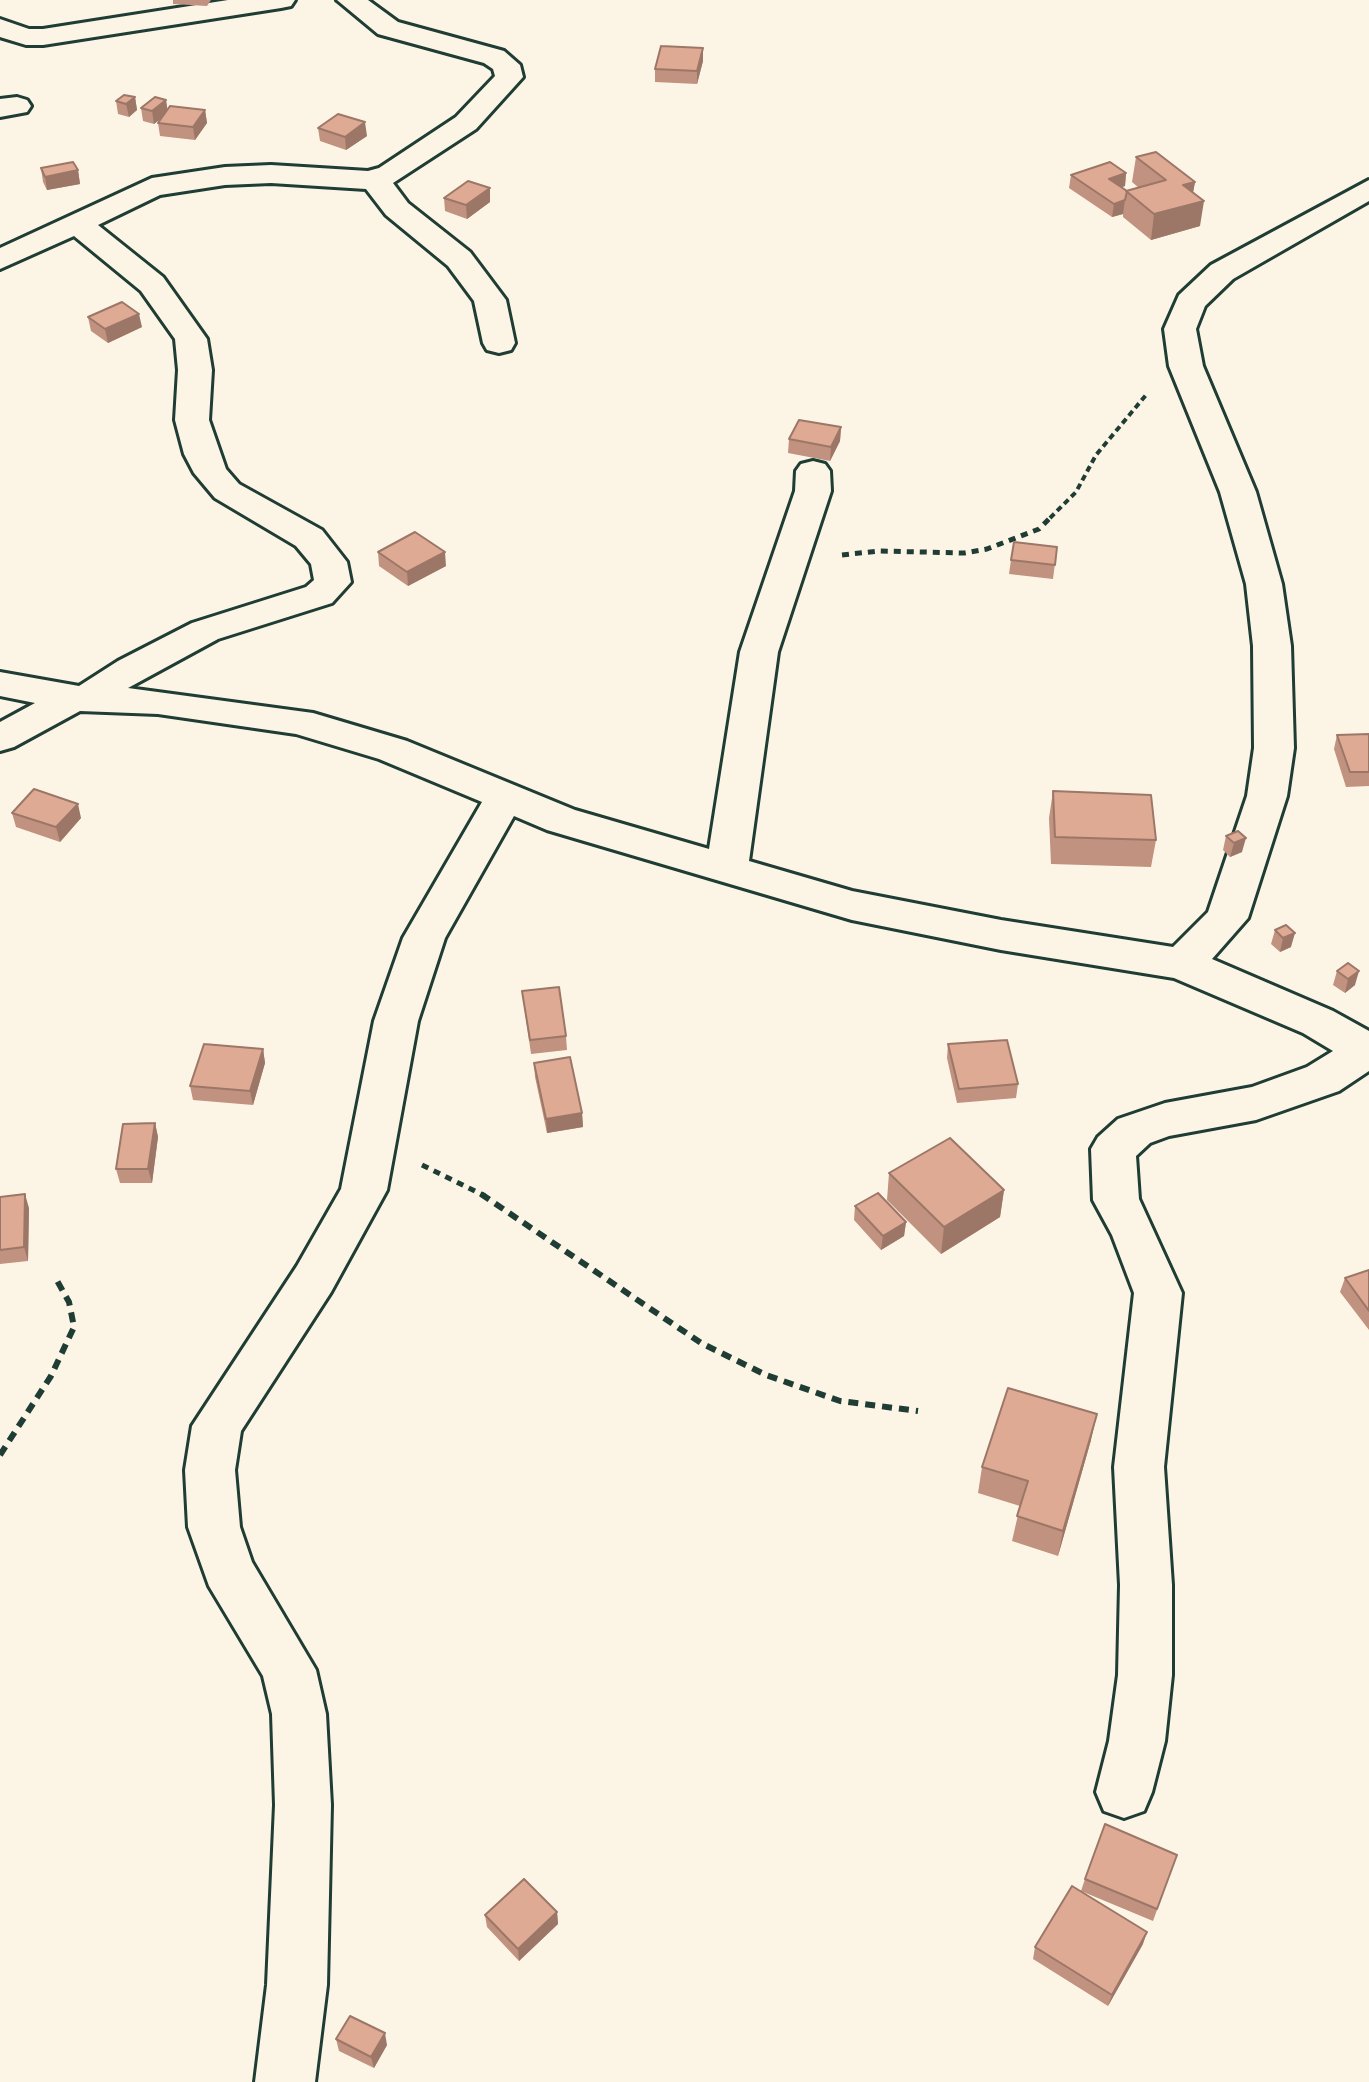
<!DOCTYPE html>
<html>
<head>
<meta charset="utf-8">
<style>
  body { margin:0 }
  canvas { display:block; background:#fcf5e5 }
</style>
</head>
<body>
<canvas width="1369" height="2082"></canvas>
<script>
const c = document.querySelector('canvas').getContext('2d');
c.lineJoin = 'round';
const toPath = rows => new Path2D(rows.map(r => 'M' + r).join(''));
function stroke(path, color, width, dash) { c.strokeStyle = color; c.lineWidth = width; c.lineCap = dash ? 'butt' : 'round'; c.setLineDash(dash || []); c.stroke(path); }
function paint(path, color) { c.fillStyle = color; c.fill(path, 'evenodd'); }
const pathFar2 = toPath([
  [1050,518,1076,492,1096,455,1146,395]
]);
const pathFar1 = toPath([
  [842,555,879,551,964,553,987,549,1039,529,1052,516],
  [422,1165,485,1196]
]);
const path = toPath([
  [481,1194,701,1343,766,1375,840,1401,918,1411],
  [0,1455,51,1376,74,1327,69,1302,55,1277]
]);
const minor = toPath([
  [228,0,295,0,291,6,281,8,43,45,26,45,0,37,0,19,29,29,43,29,228,0],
  [337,0,368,0,398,22,504,51,520,65,523,77,476,129,393,183,408,203,470,252,506,300,515,343,511,350,499,353,487,350,483,343,474,301,448,266,386,215,366,189,271,183,225,185,160,195,98,225,163,277,207,339,212,370,209,420,226,469,239,484,322,530,347,562,351,582,332,603,218,639,128,688,313,713,407,741,575,810,709,849,740,652,795,491,796,471,801,464,813,461,825,464,830,471,831,491,778,652,749,861,852,891,1001,920,1173,947,1208,912,1247,796,1254,748,1253,646,1246,584,1220,492,1169,366,1164,329,1179,295,1211,265,1369,180,1369,201,1233,279,1205,306,1196,329,1203,366,1256,492,1282,584,1291,646,1294,748,1287,796,1248,918,1212,959,1333,1011,1369,1031,1369,1071,1339,1091,1256,1120,1169,1136,1150,1143,1136,1156,1139,1199,1182,1293,1164,1467,1172,1585,1172,1675,1165,1741,1152,1792,1144,1811,1124,1818,1104,1811,1096,1792,1109,1741,1118,1675,1120,1585,1114,1467,1134,1293,1112,1235,1093,1200,1091,1149,1098,1137,1118,1119,1165,1103,1252,1087,1307,1067,1333,1051,1303,1033,1174,978,1001,950,852,920,547,830,514,816,445,938,418,1021,387,1190,331,1292,241,1431,235,1470,240,1527,252,1562,316,1670,326,1714,331,1805,327,1985,315,2082,255,2082,267,1985,275,1805,272,1714,263,1676,209,1586,188,1527,185,1470,192,1426,297,1266,341,1189,374,1021,403,938,482,802,379,759,296,734,158,714,80,711,14,747,0,751,0,722,35,703,0,696,0,672,79,686,118,661,192,623,306,587,314,580,311,564,296,546,215,498,194,473,184,454,175,420,178,370,175,339,141,291,74,236,0,269,0,248,152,178,225,167,271,165,368,171,379,168,456,117,495,76,493,69,484,63,378,34,337,0],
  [17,97,27,100,31,106,27,112,0,117,0,99,17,97]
]);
const wall = toPath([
  [173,0,211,0,207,6,173,4],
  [703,48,703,61,697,84,655,82,655,69],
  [135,97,137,110,129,117,118,114,116,101],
  [166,100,167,110,205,110,207,123,195,140,160,136,158,123,162,118,154,124,143,121,141,108],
  [318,128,367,136,346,150,320,141],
  [1136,157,1195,182,1193,192,1200,226,1151,240,1123,217,1123,214,1112,217,1069,188,1071,175,1126,173,1125,186,1122,187,1127,191,1139,188,1132,182],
  [41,168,78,170,80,184,47,190,43,182],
  [444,198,490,202,467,219,445,211],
  [88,317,142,327,108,343,91,331],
  [841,427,840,441,830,461,788,453,789,439],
  [1057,547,1053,579,1009,574,1011,560],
  [378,552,446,566,408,586,379,566],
  [1369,734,1369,786,1346,787,1334,749,1337,735],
  [1053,791,1156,840,1151,867,1051,864,1049,818],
  [12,813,81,818,60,842,16,827],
  [1226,836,1242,852,1230,857,1223,850],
  [1275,930,1291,947,1280,952,1271,944],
  [1348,963,1355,985,1345,993,1333,985,1337,971],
  [522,991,566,1036,567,1050,531,1054],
  [948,1044,1018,1084,1016,1098,957,1103,947,1058],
  [263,1049,265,1063,253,1105,193,1100,190,1086],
  [534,1063,582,1113,583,1127,547,1133,535,1077],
  [155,1123,158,1137,152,1183,120,1183,116,1169],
  [889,1173,1004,1190,1000,1217,941,1254,887,1200],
  [0,1197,29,1208,28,1261,0,1264],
  [855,1206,906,1222,904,1236,881,1250,854,1220],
  [1369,1270,1369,1330,1340,1292,1345,1278],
  [1091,1440,1058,1556,1012,1541,1020,1506,978,1493,982,1467],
  [1177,1855,1153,1921,1081,1891,1085,1879],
  [557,1912,558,1924,519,1961,487,1927,485,1915],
  [1143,1944,1108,2006,1033,1959,1035,1947],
  [336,2039,387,2045,374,2068,339,2051]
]);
const shadedWall = toPath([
  [703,48,703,61,697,84,697,71],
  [135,97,137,110,129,117,126,104],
  [166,100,168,113,154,124,152,111],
  [205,110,207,123,195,140,193,127],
  [365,122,367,136,346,150,345,137],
  [78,170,80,184,47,190,45,177],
  [1126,173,1125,186,1108,192,1109,179],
  [1195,182,1191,204,1204,201,1200,226,1151,240,1154,214,1183,185],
  [490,188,490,202,467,219,466,205],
  [1125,200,1123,214,1112,217,1114,204],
  [139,314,142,327,108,343,105,329],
  [841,427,840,441,830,461,831,447],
  [445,552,446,566,408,586,407,572],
  [78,804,81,818,60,842,56,827],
  [1246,838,1242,852,1230,857,1234,843],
  [1295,933,1291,947,1280,952,1283,938],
  [1359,971,1355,985,1345,993,1348,979],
  [263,1049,265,1063,253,1105,250,1091],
  [582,1113,583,1127,547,1133,546,1119],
  [155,1123,158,1137,152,1183,148,1169],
  [1004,1190,1000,1217,941,1254,944,1227],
  [25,1194,29,1208,28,1261,24,1247],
  [906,1222,904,1236,881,1250,883,1236],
  [1097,1414,1091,1440,1058,1556,1063,1531],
  [557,1912,558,1924,519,1961,518,1949],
  [1147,1932,1143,1944,1108,2006,1112,1995],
  [385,2033,387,2045,374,2068,371,2057]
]);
const building = toPath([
  [661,46,703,48,697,71,655,69,661,46],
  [124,95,135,97,126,104,116,101,124,95],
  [155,97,166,100,152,111,141,108,155,97],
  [170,106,205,110,193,127,158,123,170,106],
  [338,114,365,122,345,137,318,128,338,114],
  [1156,152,1195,182,1183,185,1204,201,1154,214,1126,191,1166,180,1136,157,1156,152],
  [73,162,78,170,45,177,41,168,73,162],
  [1110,162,1126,173,1109,179,1127,191,1125,200,1114,204,1071,175,1110,162],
  [468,181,490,188,466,205,444,198,468,181],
  [122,302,139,314,105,329,88,317,122,302],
  [799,420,841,427,831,447,789,439,799,420],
  [415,532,445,552,407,572,378,552,415,532],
  [1014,542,1057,547,1055,565,1011,560,1014,542],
  [1369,734,1369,772,1350,772,1337,735,1369,734],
  [34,789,78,804,56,827,12,813,34,789],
  [1053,791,1151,795,1156,840,1055,837,1053,791],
  [1238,831,1246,838,1234,843,1226,836,1238,831],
  [1286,925,1295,933,1283,938,1275,930,1286,925],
  [1348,963,1359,971,1348,979,1337,971,1348,963],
  [559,987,566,1036,530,1040,522,991,559,987],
  [1007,1040,1018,1084,959,1089,948,1044,1007,1040],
  [204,1044,263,1049,250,1091,190,1086,204,1044],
  [570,1057,582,1113,546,1119,534,1063,570,1057],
  [155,1123,148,1169,116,1169,123,1124,155,1123],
  [950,1138,1004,1190,944,1227,889,1173,950,1138],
  [878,1193,906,1222,883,1236,855,1206,878,1193],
  [25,1194,24,1247,0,1250,0,1197,25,1194],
  [1369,1270,1369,1311,1345,1278,1369,1270],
  [1008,1388,1097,1414,1063,1531,1017,1516,1028,1481,982,1467,1008,1388],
  [1105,1824,1177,1855,1157,1909,1085,1879,1105,1824],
  [524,1879,557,1912,518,1949,485,1915,524,1879],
  [1072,1886,1147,1932,1112,1995,1035,1947,1072,1886],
  [350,2016,385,2033,371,2057,336,2039,350,2016]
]);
stroke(minor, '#1f3d34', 6);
stroke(pathFar2, '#1f3d34', 4, [6, 4]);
stroke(pathFar1, '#1f3d34', 5, [7, 6]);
stroke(path, '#1f3d34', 6, [10, 7]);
paint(minor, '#fcf5e5');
paint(wall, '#c0927f');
paint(shadedWall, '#9c7768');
paint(building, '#dfaa94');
stroke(building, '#9c7768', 2);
</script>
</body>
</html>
